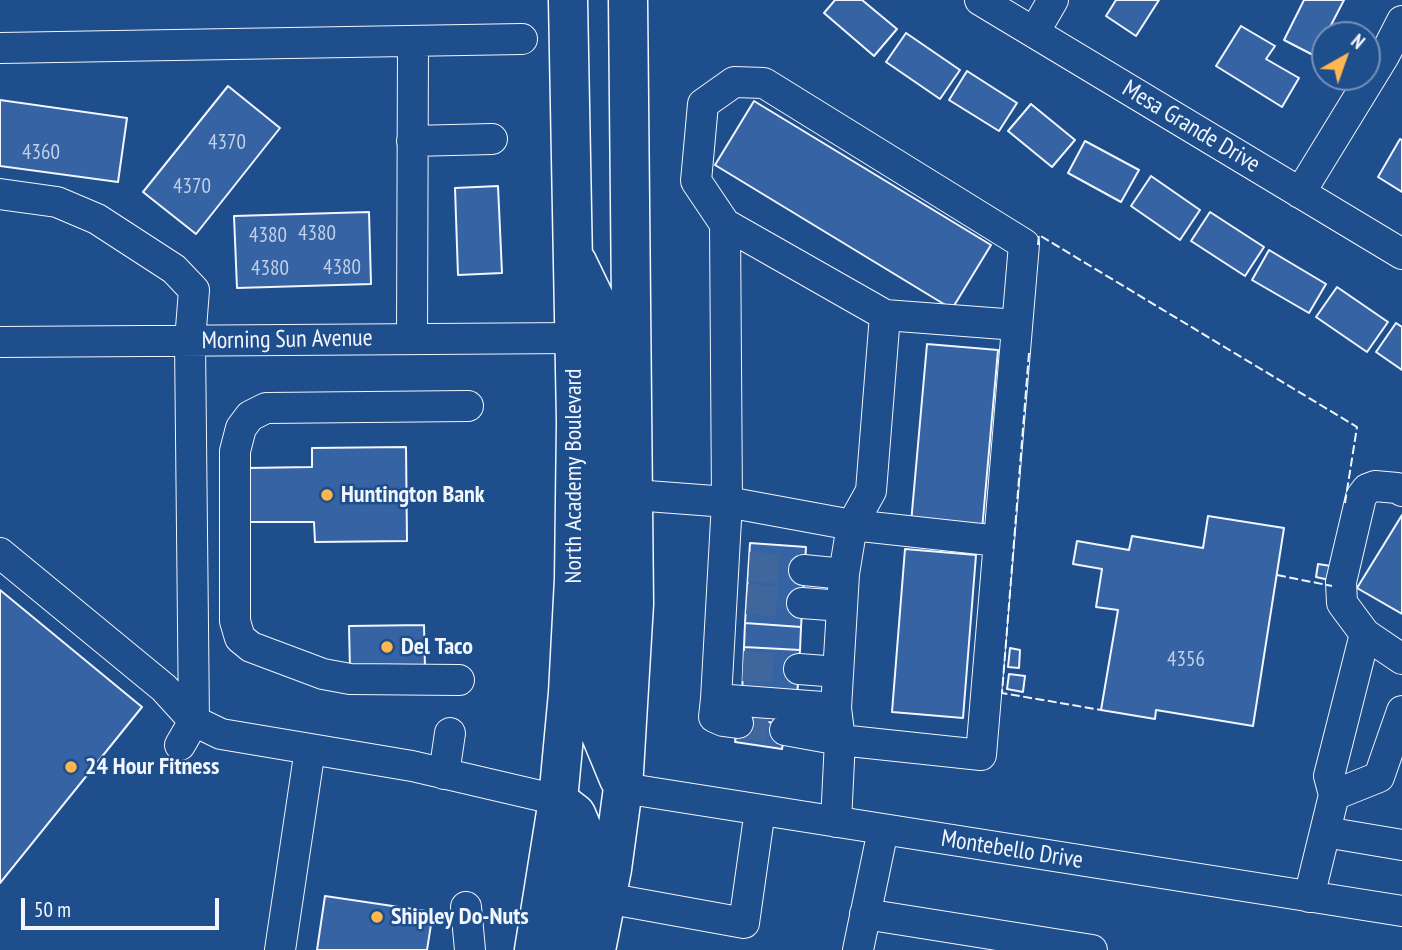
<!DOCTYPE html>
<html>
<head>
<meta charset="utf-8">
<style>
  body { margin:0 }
  #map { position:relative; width:1402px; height:950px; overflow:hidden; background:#1f4e8c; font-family:"PT Sans Narrow",sans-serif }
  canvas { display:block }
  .north { position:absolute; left:1311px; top:21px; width:70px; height:70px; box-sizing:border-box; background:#1f4e8c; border:2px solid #7391ba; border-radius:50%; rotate:40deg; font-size:19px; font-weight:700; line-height:28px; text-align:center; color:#f2f6ff }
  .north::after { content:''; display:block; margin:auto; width:24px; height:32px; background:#ffb74d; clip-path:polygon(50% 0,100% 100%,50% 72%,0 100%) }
  .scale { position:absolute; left:21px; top:898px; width:198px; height:32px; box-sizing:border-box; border:4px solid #f2f6ff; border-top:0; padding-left:9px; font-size:21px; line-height:24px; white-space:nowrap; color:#f2f6ff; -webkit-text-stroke:5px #1f4e8c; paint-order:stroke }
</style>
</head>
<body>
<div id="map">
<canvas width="1402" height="950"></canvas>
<div class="north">N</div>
<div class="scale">50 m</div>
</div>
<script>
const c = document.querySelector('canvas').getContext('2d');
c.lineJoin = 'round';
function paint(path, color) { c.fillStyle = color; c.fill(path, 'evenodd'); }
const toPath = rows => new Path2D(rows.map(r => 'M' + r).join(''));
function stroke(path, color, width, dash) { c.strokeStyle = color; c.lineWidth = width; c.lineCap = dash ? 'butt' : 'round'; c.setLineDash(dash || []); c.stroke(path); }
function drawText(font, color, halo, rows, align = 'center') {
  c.font = font + ' "PT Sans Narrow",sans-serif'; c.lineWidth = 5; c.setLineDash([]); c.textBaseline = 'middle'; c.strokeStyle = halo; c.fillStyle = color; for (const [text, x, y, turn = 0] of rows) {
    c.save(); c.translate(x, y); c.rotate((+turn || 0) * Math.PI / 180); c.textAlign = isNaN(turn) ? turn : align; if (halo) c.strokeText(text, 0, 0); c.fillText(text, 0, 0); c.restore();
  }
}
const building = toPath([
  [835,0,862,0,897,29,874,56,824,13,835,0],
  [1116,0,1159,0,1136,36,1106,16,1116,0],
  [1304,0,1344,0,1315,56,1284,40,1304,0],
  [1241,26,1275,46,1266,59,1299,78,1282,107,1216,66,1241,26],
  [906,33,960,70,940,99,886,62,906,33],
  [967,71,1017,103,999,131,949,100,967,71],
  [228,86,280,128,196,234,143,192,228,86],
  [0,100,127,118,118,182,0,166,0,100],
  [754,101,991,245,952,309,715,165,754,101],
  [1031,104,1075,140,1052,167,1008,131,1031,104],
  [1400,139,1402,140,1402,192,1378,177,1400,139],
  [1085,141,1139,170,1121,202,1068,173,1085,141],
  [1151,176,1200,210,1180,240,1131,206,1151,176],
  [498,186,502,273,458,275,455,188,498,186],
  [369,212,371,284,237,288,234,216,369,212],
  [1210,212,1264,247,1245,276,1191,241,1210,212],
  [1269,250,1326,284,1309,313,1252,280,1269,250],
  [1337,287,1388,322,1367,352,1316,317,1337,287],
  [1396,323,1402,327,1402,370,1376,352,1396,323],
  [927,344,998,350,982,530,911,523,927,344],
  [406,447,407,541,315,542,314,522,248,522,248,468,312,467,312,448,406,447],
  [1402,515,1402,614,1357,588,1402,515],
  [1208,516,1284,528,1253,726,1156,710,1155,719,1101,710,1118,610,1096,607,1102,569,1073,564,1077,541,1129,550,1132,536,1203,548,1208,516],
  [750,543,806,547,801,627,745,623,750,543],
  [905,549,976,555,963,718,892,712,905,549],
  [1318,564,1331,566,1329,580,1316,577,1318,564],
  [0,590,142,707,0,883,0,590],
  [745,623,801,627,800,650,744,647,745,623],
  [424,625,425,668,350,670,349,626,424,625],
  [744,647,800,650,797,698,742,695,744,647],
  [1010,648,1020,650,1019,668,1008,667,1010,648],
  [1009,674,1025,676,1023,692,1007,689,1009,674],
  [739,717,786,725,782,749,735,742,739,717],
  [325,896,433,912,427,950,317,950,325,896]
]);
const minorTunnel = toPath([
  [749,567,804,570],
  [747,599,802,603],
  [743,666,799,669],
  [738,723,785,730]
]);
const minor = toPath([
  [980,0,1402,254],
  [1035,31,1053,0],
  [0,48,522,39],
  [412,141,492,139],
  [1300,193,1384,56,1402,21],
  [0,194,57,202,97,219,174,269,194,290,190,341,194,721,221,734,412,766,558,800],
  [725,224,696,181,703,104,734,82,764,83,1024,244,981,755,840,740,785,730],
  [885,315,1017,325],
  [412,339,413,41],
  [0,342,573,338],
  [634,495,727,502,852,525,844,574,836,708,840,740,836,822],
  [0,553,164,688,194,721,180,745],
  [804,570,844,574],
  [802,603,842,606],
  [1365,634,1402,659],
  [799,669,838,672],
  [459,680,350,679,323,674,251,647,240,638,235,621,235,451,241,428,250,416,266,408,468,406],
  [716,699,714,717,723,721,738,723],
  [836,708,716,699,727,502,725,224,885,315,871,491,852,525,999,541],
  [444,774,450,733],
  [623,788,1402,911],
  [1334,795,1379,777,1402,711],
  [1325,832,1402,845],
  [1309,897,1334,795,1329,776,1365,634,1342,603,1341,582,1361,497,1367,489,1375,486,1397,488,1402,491],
  [606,898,744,923,760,810],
  [466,907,470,950],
  [865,914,1092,950],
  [280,950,310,749],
  [858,950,883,830]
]);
const highway = toPath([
  [577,262,602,314,600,367,603,628,597,726,619,779],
  [558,800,576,814,584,833,565,950],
  [534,950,558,800,568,693,574,579,576,422,568,0],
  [596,950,612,869,623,788,634,604,628,0]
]);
const fence = toPath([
  [1038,245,1039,235,1357,427,1345,503],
  [1029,353,1002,693,1101,710],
  [1277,575,1332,586]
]);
const markers = [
  [327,495,7,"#ffb74d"],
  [387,647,7,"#ffb74d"],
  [71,767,7,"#ffb74d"],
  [377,917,7,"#ffb74d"]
];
const numberNames = [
  ["4370",227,143],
  ["4360",41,153],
  ["4370",192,187],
  ["4380",317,234],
  ["4380",268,236],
  ["4380",342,268],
  ["4380",270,269],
  ["4356",1186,660]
];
const streetNames = [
  ["Mesa Grande Drive",1191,127,31],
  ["Morning Sun Avenue",287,340,-1],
  ["North Academy Boulevard",574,476,-90],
  ["Montebello Drive",1012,850,9]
];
const poiNames = [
  ["Huntington Bank",341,495],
  ["Del Taco",401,647],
  ["24 Hour Fitness",85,767],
  ["Shipley Do-Nuts",391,917]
];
paint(building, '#3563a3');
stroke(building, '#f2f6ff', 2);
stroke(minorTunnel, '#3f679d', 30, [30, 15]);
stroke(minor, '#f2f6ff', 32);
stroke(highway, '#f2f6ff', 41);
stroke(minor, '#1f4e8c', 30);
stroke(highway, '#1f4e8c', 38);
stroke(fence, '#f2f6ff', 2, [9, 3.5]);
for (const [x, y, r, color] of markers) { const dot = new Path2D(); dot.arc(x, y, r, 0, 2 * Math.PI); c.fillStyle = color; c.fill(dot); stroke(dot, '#1f4e8c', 2.5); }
drawText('21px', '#c3d1e8', null, numberNames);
drawText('24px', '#f2f6ff', '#1f4e8c', streetNames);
drawText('bold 24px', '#f2f6ff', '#1f4e8c', poiNames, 'left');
</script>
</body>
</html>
